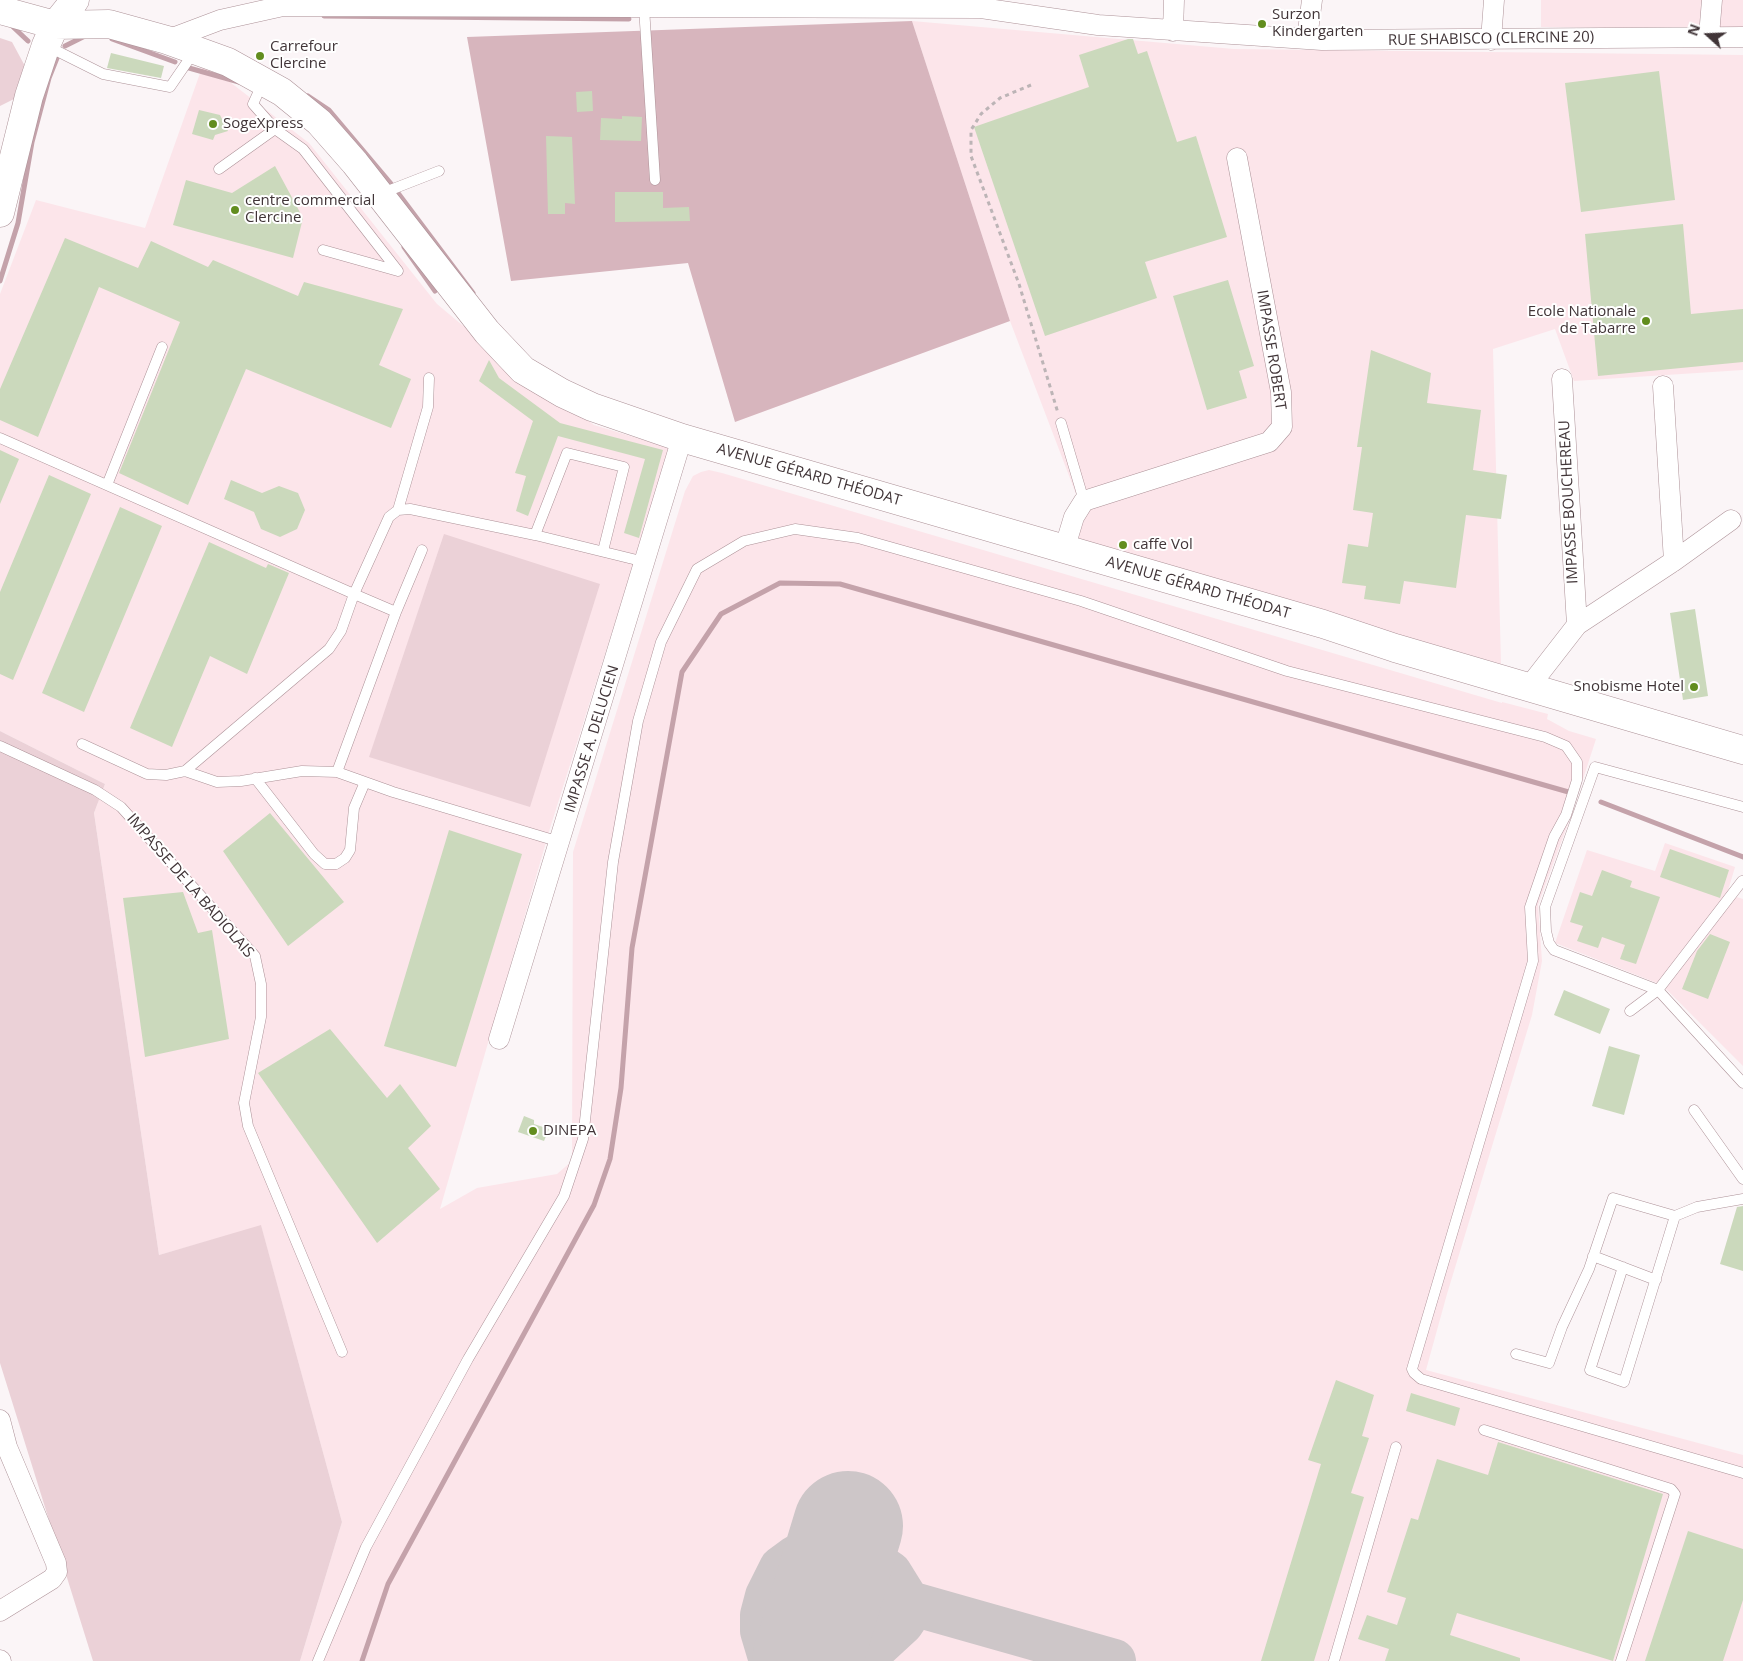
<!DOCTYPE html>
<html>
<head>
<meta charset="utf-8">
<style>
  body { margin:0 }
  #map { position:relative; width:1743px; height:1661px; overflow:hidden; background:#fbf5f7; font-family:"Open Sans",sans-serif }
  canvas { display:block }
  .north { position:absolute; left:1683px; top:10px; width:50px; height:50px; -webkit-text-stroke:4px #fff; paint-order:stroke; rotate:290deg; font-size:14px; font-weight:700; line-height:20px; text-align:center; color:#413538 }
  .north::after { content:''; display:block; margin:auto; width:18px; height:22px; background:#413538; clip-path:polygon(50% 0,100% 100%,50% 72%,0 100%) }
</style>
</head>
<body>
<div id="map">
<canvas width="1743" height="1661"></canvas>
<div class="north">N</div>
</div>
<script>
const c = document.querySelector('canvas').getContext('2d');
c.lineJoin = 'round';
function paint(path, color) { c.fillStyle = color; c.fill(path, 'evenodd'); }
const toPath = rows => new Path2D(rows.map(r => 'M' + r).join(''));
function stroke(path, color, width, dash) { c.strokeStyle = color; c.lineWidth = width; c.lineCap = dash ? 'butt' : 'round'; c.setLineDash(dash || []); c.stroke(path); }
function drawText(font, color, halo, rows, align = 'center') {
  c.font = font + ' "Open Sans",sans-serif'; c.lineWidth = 4; c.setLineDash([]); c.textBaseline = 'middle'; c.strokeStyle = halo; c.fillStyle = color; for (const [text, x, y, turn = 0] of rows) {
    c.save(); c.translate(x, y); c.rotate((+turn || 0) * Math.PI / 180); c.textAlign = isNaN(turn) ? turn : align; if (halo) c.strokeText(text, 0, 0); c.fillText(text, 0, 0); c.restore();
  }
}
const built = toPath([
  [1541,0,1743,0,1743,28,1541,27],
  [912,21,1234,49,1743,55,1743,370,1574,381,1555,329,1493,349,1501,664,1075,542,1084,515,1010,321],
  [204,62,309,143,437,304,486,345,594,425,670,448,551,825,440,1209,477,1188,557,1174,572,1161,573,852,685,491,693,476,701,472,709,470,722,473,1502,703,1502,702,1548,714,1547,719,1569,731,1596,739,1572,813,1538,905,1542,961,1532,1015,1447,1294,1426,1370,1743,1455,1743,1661,300,1661,342,1522,261,1226,159,1255,94,813,105,784,0,731,0,294,36,200,145,228],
  [1665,843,1735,867,1727,894,1743,899,1743,1066,1662,985,1555,943,1587,850,1655,871]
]);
const green = toPath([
  [0,38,12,42,26,68,18,97,0,106],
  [444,534,600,584,530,807,369,757],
  [0,731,105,784,94,813,159,1255,261,1225,342,1522,300,1661,93,1661,0,1363]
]);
const forest = toPath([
  [912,21,1010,321,735,422,688,263,511,281,467,37]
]);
const stream = toPath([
  [324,16,629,19],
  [10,24,28,41],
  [112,39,175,62],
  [65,46,87,35],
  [189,68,239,82],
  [308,96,329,110,393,186],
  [395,189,473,293],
  [404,247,435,291],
  [0,281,18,223,32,142,49,78,57,58],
  [1601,802,1743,857],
  [362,1661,388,1584,594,1205,610,1159,621,1088,632,948,682,672,721,614,780,583,840,584,1572,793]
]);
const taxiway = toPath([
  [832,1581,1114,1661],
  [771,1661,762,1631,762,1615,767,1596,781,1568,796,1557,842,1547,861,1553,890,1573,908,1602,908,1614,902,1623,861,1661]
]);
const runway = toPath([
  [807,1661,848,1526]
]);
const building = toPath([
  [1128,39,1133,39,1138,54,1147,51,1177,142,1196,136,1227,237,1145,262,1157,298,1045,336,974,127,1089,87,1079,55],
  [111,53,164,66,161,78,107,68],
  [1659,71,1675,200,1581,212,1565,83],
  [592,91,593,111,577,112,576,92],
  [199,110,220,115,228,131,215,135,213,140,192,134],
  [622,116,642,117,641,141,600,140,601,118,622,119],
  [546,136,572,137,575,204,565,203,565,214,548,214],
  [275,166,303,218,293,258,173,225,186,180,232,193],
  [615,192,663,192,663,208,689,207,690,221,615,222],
  [1683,224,1691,314,1743,309,1743,362,1598,376,1585,234],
  [65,238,138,268,151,241,208,267,213,260,298,296,304,282,403,309,379,365,411,379,391,428,246,369,188,505,119,473,180,322,99,287,38,437,0,420,0,389],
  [1228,280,1254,366,1239,371,1247,398,1207,410,1173,296],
  [1371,350,1431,373,1427,403,1481,410,1473,470,1507,475,1501,519,1466,515,1456,588,1404,581,1400,604,1364,599,1366,586,1342,583,1348,544,1368,547,1373,513,1353,510,1362,447,1357,447],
  [489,360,499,378,560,423,663,450,639,538,624,533,645,459,558,436,528,516,516,511,526,476,515,473,533,421,479,381],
  [0,450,19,459,0,504],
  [49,475,91,494,13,680,0,674,0,592],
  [231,480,262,493,279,486,298,493,305,510,297,529,280,537,261,529,254,512,224,499],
  [120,507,162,526,84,712,42,693],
  [209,542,266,568,268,564,289,573,247,674,210,656,172,747,130,728],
  [1695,609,1708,696,1683,700,1670,613],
  [270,813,344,902,288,946,223,851],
  [449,830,522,854,456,1067,384,1046],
  [1670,849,1729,870,1720,898,1660,877],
  [1602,870,1632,881,1630,887,1660,897,1636,964,1620,959,1625,945,1602,937,1598,948,1577,941,1583,926,1570,922,1580,892,1592,896],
  [183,892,198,933,212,930,229,1039,145,1057,123,898],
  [1710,934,1730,942,1708,999,1682,989,1697,951],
  [1564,990,1610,1009,1600,1034,1554,1015],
  [330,1029,387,1098,400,1084,431,1126,408,1148,440,1189,377,1243,258,1073],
  [1609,1046,1640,1055,1624,1115,1592,1106],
  [524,1116,534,1120,534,1124,549,1129,544,1141,518,1132],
  [1743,1206,1743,1271,1720,1264,1737,1207],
  [1336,1380,1374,1395,1362,1436,1369,1438,1351,1493,1364,1497,1314,1661,1261,1661,1321,1464,1308,1460],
  [1411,1393,1460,1408,1455,1426,1406,1411],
  [1498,1442,1663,1494,1613,1661,1457,1613,1450,1635,1520,1658,1520,1661,1385,1661,1389,1649,1358,1639,1367,1615,1397,1625,1406,1598,1387,1592,1411,1518,1418,1520,1437,1459,1488,1475],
  [1688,1531,1743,1549,1743,1600,1723,1661,1645,1661]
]);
const path = toPath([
  [1031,85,1000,98,981,114,971,130,971,156,1019,284,1058,413]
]);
const lane = toPath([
  [644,7,655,180],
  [47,46,103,74,170,87,194,52],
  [263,82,253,104,275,129,303,149,398,271,323,250],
  [219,169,275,129],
  [380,194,439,171],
  [1061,423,1084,501],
  [0,438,354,594,389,517,398,510,410,509,535,535,645,562],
  [107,485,162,347],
  [398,510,428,407,429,378],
  [535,535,567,453,624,467,603,551],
  [396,612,422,550],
  [82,744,147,774,166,775,185,771,329,649,341,631,354,594,396,612,337,772],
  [0,746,95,790,121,807,255,956,261,984,261,1017,244,1103,248,1126,342,1352],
  [185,771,217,782,241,781,302,771,337,772,393,792,560,842],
  [255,778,314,854,325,864,336,864,345,858,350,850,354,808,365,782],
  [1743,807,1595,767,1545,907,1546,931,1549,943,1554,950,1658,990,1743,1083],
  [1630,1011,1658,990,1742,881],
  [1694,1110,1743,1179],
  [1593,1256,1656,1280],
  [1623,1267,1590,1370,1624,1382,1675,1216],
  [1516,1354,1549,1363,1562,1327,1589,1269,1613,1198,1675,1216,1697,1207,1743,1199],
  [1484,1430,1671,1489,1675,1494,1621,1661],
  [318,1661,366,1547,468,1359,564,1196,583,1139,613,862,638,721,661,642,697,569,744,541,795,529,858,538,1081,601,1287,671,1545,737,1566,746,1577,762,1577,780,1566,815,1554,837,1530,907,1533,961,1412,1369,1414,1373,1421,1379,1743,1473],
  [1334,1661,1396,1447]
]);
const street = toPath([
  [1173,31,1174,0],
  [1709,36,1712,0],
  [1307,39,1312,0],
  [167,40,220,20,283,6,981,8,1098,25,1322,40,1743,37],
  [1491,40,1494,0],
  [1562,379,1577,625],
  [1663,386,1674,561],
  [1064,550,1074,517,1084,501,1269,442,1282,427,1281,392,1237,158],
  [1528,688,1577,625,1674,561,1731,520],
  [499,1039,682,438],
  [0,1420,7,1447,56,1563,57,1572,52,1579,0,1611],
  [0,1660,1,1661]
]);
const secondary = toPath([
  [0,10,55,25,109,24,167,40,228,62,282,92,319,122,355,163,487,332,523,370,562,393,592,407,682,438,1323,624,1395,648,1743,750],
  [0,213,29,96,46,45,55,25,75,0]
]);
const markers = [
  [1262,24,5,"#628d1e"],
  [260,56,5,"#628d1e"],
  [213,124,5,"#628d1e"],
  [235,210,5,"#628d1e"],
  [1646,321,5,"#628d1e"],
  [1123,545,5,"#628d1e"],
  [1694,687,5,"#628d1e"],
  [533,1131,5,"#628d1e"]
];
const poiNames = [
  ["Surzon",1272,15],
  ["Kindergarten",1272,32],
  ["Carrefour",270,47],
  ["Clercine",270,64],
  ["SogeXpress",223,124],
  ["centre commercial",245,201],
  ["Clercine",245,218],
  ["Ecole Nationale",1636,312,"right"],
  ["de Tabarre",1636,329,"right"],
  ["caffe Vol",1133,545],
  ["Snobisme Hotel",1684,687,"right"],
  ["DINEPA",543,1131]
];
const streetNames = [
  ["RUE SHABISCO (CLERCINE 20)",1491,39,-1],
  ["IMPASSE ROBERT",1271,350,81],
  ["AVENUE GÉRARD THÉODAT",809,475,16],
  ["IMPASSE BOUCHEREAU",1569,502,-93],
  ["AVENUE GÉRARD THÉODAT",1198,588,16],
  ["IMPASSE A. DELUCIEN",592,739,-73],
  ["IMPASSE DE LA BADIOLAIS",190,886,49]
];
paint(built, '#fce5ea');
paint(green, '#ebd1d7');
paint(forest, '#d7b5bd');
stroke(stream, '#c4a2aa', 5);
stroke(taxiway, '#cdc6c8', 44);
stroke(runway, '#cdc6c8', 110);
paint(building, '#cbd9bc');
stroke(lane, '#ad9298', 11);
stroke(street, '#ad9298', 21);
stroke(secondary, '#ad9298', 29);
stroke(path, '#bcb4b6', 3, [4, 4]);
stroke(lane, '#fff', 10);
stroke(street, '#fff', 20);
stroke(secondary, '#fff', 28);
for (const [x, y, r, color] of markers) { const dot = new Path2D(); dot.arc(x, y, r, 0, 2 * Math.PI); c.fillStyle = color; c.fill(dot); stroke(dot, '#fff', 2); }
drawText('15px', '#413538', '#fff', poiNames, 'left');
drawText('15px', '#413538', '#fff', streetNames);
</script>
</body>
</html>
